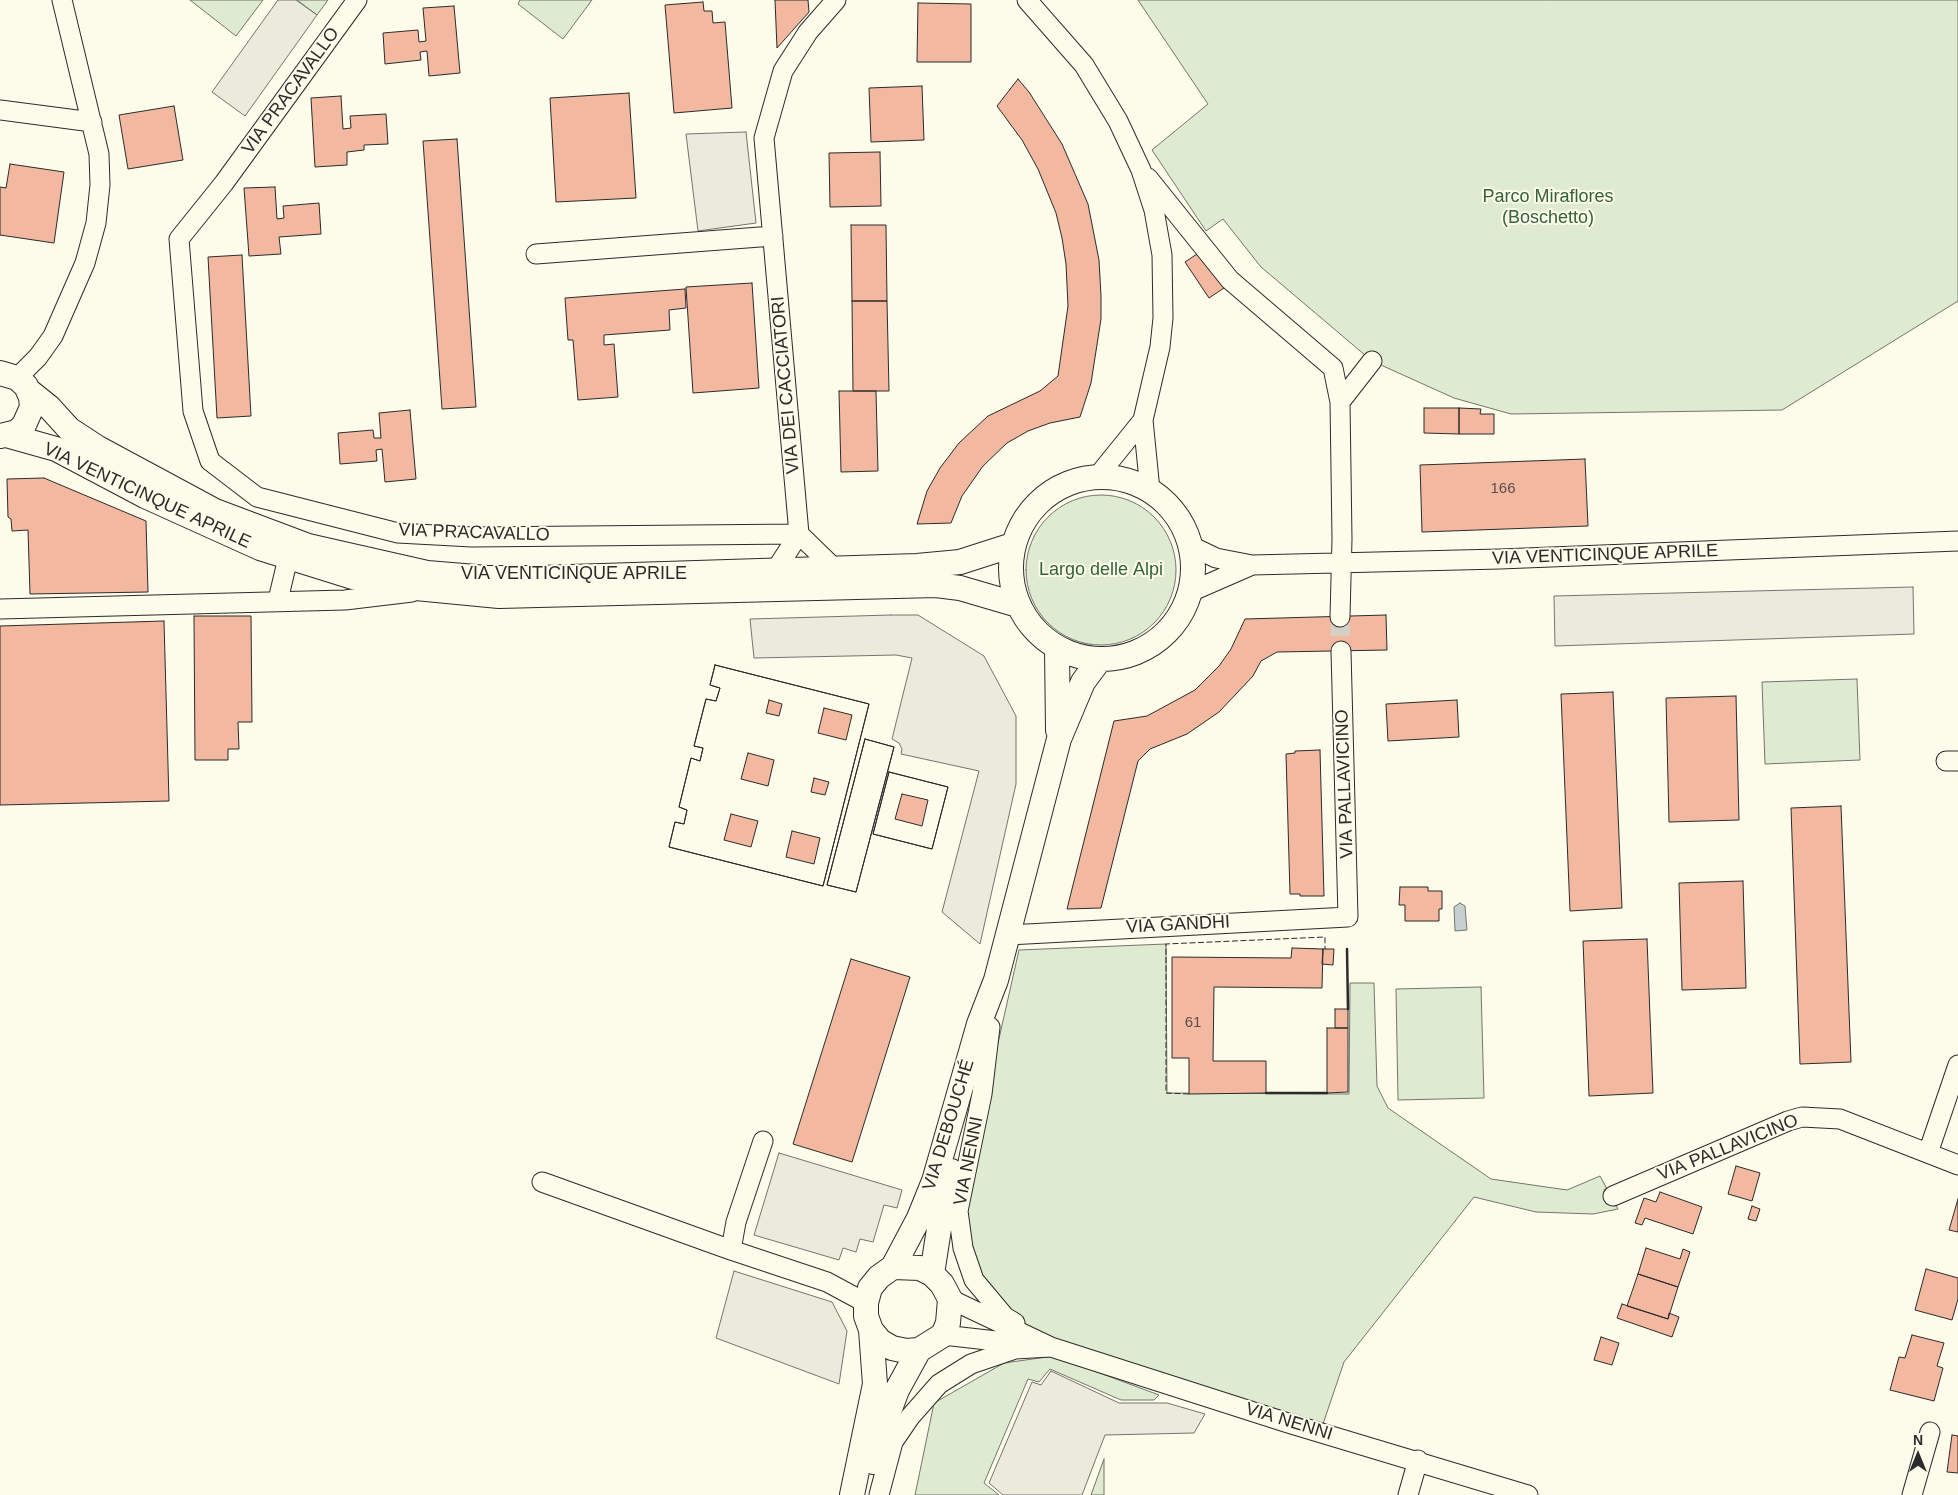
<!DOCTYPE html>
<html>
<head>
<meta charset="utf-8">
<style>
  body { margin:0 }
  #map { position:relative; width:1958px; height:1495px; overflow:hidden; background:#fdfbea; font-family:Helvetica,sans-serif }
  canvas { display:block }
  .north { position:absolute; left:1893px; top:1430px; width:50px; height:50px; -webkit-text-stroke:4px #fdfbea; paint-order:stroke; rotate:0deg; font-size:14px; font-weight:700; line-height:20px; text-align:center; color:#2b2b2b }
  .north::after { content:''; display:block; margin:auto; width:18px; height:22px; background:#2b2b2b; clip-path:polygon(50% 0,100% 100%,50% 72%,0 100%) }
</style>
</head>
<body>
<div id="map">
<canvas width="1958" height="1495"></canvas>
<div class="north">N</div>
</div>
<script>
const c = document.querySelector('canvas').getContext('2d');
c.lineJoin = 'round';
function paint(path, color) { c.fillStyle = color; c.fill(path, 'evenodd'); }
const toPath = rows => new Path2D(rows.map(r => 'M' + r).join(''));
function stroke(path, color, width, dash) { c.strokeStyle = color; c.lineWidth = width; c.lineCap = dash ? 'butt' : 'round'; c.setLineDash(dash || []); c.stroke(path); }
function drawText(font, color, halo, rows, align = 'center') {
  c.font = font + ' Helvetica,sans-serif'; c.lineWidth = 4; c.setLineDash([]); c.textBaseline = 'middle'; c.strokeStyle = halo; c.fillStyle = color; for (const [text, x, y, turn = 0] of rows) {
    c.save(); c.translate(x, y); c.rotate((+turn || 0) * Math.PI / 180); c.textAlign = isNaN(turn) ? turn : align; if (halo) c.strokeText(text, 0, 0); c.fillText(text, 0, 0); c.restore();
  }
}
const green = toPath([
  [190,0,263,0,236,36,190,0],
  [297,0,328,0,317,15,297,0],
  [520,0,592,0,563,39,518,4,520,0],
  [1138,0,1958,0,1958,301,1782,410,1511,414,1454,398,1372,361,1261,267,1223,219,1206,231,1152,150,1208,104,1138,0],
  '1026 570a75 75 0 1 1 150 0a75 75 0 1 1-150 0Z',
  [1857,679,1860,760,1765,764,1762,682,1857,679],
  [1166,944,1167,1093,1349,1094,1350,983,1374,983,1377,1086,1388,1108,1491,1179,1567,1190,1600,1176,1618,1209,1593,1214,1536,1212,1474,1197,1344,1362,1323,1424,1054,1339,1026,1325,1002,1305,986,1285,970,1250,964,1214,968,1176,1019,950,1166,944],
  [1481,987,1484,1098,1398,1100,1396,989,1481,987],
  [1054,1356,1159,1395,1154,1400,1121,1400,1050,1369,1039,1382,1028,1379,984,1483,999,1495,915,1495,934,1403,1004,1363,1054,1356],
  [1104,1459,1104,1495,1091,1495,1104,1459]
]);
const parking = toPath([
  [278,0,296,0,317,15,245,116,212,92,278,0],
  [746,132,756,223,698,231,686,134,746,132],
  [1913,587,1914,634,1555,646,1554,596,1913,587],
  [891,615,918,615,984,656,1016,716,1016,784,980,944,942,912,979,771,901,754,902,749,899,743,892,739,912,658,896,655,754,658,750,619,891,615],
  [779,1153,902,1190,897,1208,884,1205,873,1242,860,1239,856,1252,843,1248,839,1260,754,1235,779,1153],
  [734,1271,832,1302,847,1331,839,1384,716,1338,734,1271],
  [1051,1371,1119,1403,1167,1403,1205,1414,1194,1433,1105,1435,1082,1495,1003,1495,989,1483,1032,1382,1041,1385,1051,1371]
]);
const water = toPath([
  [1460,903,1465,906,1467,930,1455,931,1454,907,1460,903]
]);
const building = toPath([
  [775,0,808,0,809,12,777,48,775,0],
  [703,2,704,11,712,11,713,23,725,22,732,108,674,113,665,5,703,2],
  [918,3,971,4,971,62,917,62,918,3],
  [454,6,460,73,429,76,427,51,420,52,421,60,385,64,383,33,418,30,419,42,426,41,423,8,454,6],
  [1018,79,1029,92,1062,144,1088,204,1099,260,1101,296,1101,319,1091,383,1080,417,1050,423,1028,431,1007,443,983,466,962,496,951,523,917,524,927,491,940,468,959,443,988,416,1040,391,1058,376,1068,306,1066,264,1062,238,1056,213,1038,169,1022,140,997,106,1018,79],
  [922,86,924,140,871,142,869,88,922,86],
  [629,93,636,198,556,202,550,98,629,93],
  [341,96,343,129,351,128,350,116,386,114,388,144,364,145,364,150,347,152,347,165,315,167,311,98,341,96],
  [174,106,183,160,128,169,119,115,174,106],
  [457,139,476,407,442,409,423,141,457,139],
  [880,152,881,206,830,207,829,153,880,152],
  [10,164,64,172,54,243,0,235,0,187,6,188,10,164],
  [275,187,277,219,284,218,283,206,319,203,321,234,279,237,281,254,249,256,244,188,275,187],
  [851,225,886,225,887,301,852,301,851,225],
  [1200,252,1224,288,1209,298,1185,262,1200,252],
  [242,255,251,416,217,418,208,257,242,255],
  [752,283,759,388,693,393,686,287,752,283],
  [685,289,686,308,669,310,670,330,604,335,604,345,614,344,618,397,578,400,573,340,568,340,565,298,685,289],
  [852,301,887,301,889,391,853,391,852,301],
  [839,391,876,391,878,471,841,472,839,391],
  [1424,408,1459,408,1459,434,1424,433,1424,408],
  [1459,408,1481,409,1480,414,1494,414,1494,434,1459,434,1459,408],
  [410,410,416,479,385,482,382,449,376,450,377,461,340,464,338,433,373,430,374,438,381,438,379,413,410,410],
  [1585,459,1588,526,1422,532,1420,465,1585,459],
  [44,478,146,521,148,592,30,594,28,530,12,531,11,519,8,517,7,479,44,478],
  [1386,615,1387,650,1277,652,1261,661,1253,676,1219,712,1187,734,1150,749,1138,761,1101,908,1067,909,1114,721,1147,716,1195,690,1219,666,1231,649,1245,619,1386,615],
  [194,616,251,616,252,722,238,722,239,749,228,749,228,760,195,760,194,616],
  [164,621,169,801,0,805,0,626,164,621],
  [715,665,869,704,823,886,669,847,675,822,684,824,687,810,679,807,691,758,700,761,703,748,694,746,706,699,716,701,720,688,710,685,715,665],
  [769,700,782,704,779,716,766,713,769,700],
  [824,708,852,715,846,740,818,733,824,708],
  [748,753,774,760,768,786,741,779,748,753],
  [814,778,829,782,825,795,811,792,814,778],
  [731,814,758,821,751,847,724,840,731,814],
  [792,831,820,838,814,864,786,857,792,831],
  [715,665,869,704,823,886,669,847,675,822,684,824,687,810,679,807,691,758,700,761,703,748,694,746,706,699,716,701,720,688,710,685,715,665],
  [1613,692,1622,908,1570,911,1561,694,1613,692],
  [1736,696,1739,820,1669,822,1666,698,1736,696],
  [1457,700,1459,737,1388,741,1386,704,1457,700],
  [865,739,894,747,856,892,827,885,865,739],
  [865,739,894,747,856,892,827,885,865,739],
  [1320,750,1324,896,1300,896,1300,894,1290,894,1286,754,1295,753,1295,751,1320,750],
  [889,772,948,787,932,849,873,834,889,772],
  [902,794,928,800,922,826,895,819,902,794],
  [889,772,948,787,932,849,873,834,889,772],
  [1841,806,1851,1062,1800,1064,1791,808,1841,806],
  [1743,881,1746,988,1682,990,1679,883,1743,881],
  [1400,887,1428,887,1428,891,1442,891,1442,909,1439,909,1439,921,1405,921,1405,905,1399,905,1400,887],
  [1647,939,1653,1093,1589,1096,1583,941,1647,939],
  [1292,948,1323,949,1322,988,1214,987,1213,1061,1266,1061,1266,1093,1189,1094,1189,1058,1172,1058,1172,957,1291,958,1292,948],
  [1323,949,1334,949,1333,965,1322,964,1323,949],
  [851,959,910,977,852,1162,793,1144,851,959],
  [1335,1009,1348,1009,1348,1028,1335,1028,1335,1009],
  [1327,1028,1348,1028,1348,1092,1327,1093,1327,1028],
  [1736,1166,1760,1173,1752,1201,1728,1194,1736,1166],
  [1660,1192,1702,1207,1693,1234,1645,1218,1642,1225,1635,1223,1644,1198,1656,1202,1660,1192],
  [1958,1199,1958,1232,1949,1230,1958,1199],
  [1752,1206,1760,1209,1756,1221,1748,1219,1752,1206],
  [1646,1248,1680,1259,1683,1249,1690,1252,1678,1287,1638,1274,1646,1248],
  [1926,1269,1958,1278,1958,1299,1952,1320,1915,1310,1926,1269],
  [1638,1274,1678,1287,1668,1319,1627,1306,1638,1274],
  [1622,1304,1668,1319,1669,1313,1679,1317,1672,1337,1617,1318,1622,1304],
  [1912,1335,1944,1343,1937,1366,1943,1368,1934,1401,1890,1390,1899,1357,1905,1358,1912,1335],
  [1601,1337,1619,1343,1612,1365,1594,1360,1601,1337],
  [1952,1435,1958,1436,1958,1473,1947,1472,1952,1435]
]);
const minorTunnel = toPath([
  [1340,617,1341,651]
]);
const minor = toPath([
  [357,0,224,183,179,239,193,411,210,461,257,497,398,533,472,537,799,534],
  [1027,0,1084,65,1118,121,1141,170,1154,210,1162,255,1163,318,1160,347,1143,420,1150,490],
  [0,110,92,122],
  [1148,178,1230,280,1333,368,1340,402,1342,539,1340,617],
  [536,254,773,236],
  [17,378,38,357,53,336,85,263,96,223,100,185,99,154,62,0],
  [1340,402,1372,361],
  [1097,477,1143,420],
  [799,534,764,138,783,71,808,32,836,0],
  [799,534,835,569],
  [1189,545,1216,558,1252,565,1500,559,1958,541],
  [775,571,799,534],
  [1190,592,1252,565],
  [278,600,288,558],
  [0,609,345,600,412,592],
  [1946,761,1958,761],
  [1008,935,1348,917,1341,651],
  [990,1027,982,1094,958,1211,963,1248,974,1280,1005,1317,1015,1323],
  [763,1141,736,1222,731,1250,827,1282,866,1303],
  [1928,1153,1958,1065],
  [542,1182,731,1250],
  [1613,1196,1788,1121,1802,1117,1840,1119,1958,1165],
  [950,1299,1051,1347,1288,1423,1528,1495],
  [943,1335,1023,1344],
  [879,1495,893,1442,910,1417,939,1384,971,1364,1015,1349,1050,1347],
  [1408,1495,1418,1460],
  [1912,1495,1930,1432]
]);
const major = toPath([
  [0,373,17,378,26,386,31,397,32,407,24,425,17,432,0,436],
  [29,391,49,407,69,429,98,448,215,511,308,546,427,573,488,578,539,578,917,566,960,562,1013,545],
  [6,435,56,449,145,496,260,548,353,577,395,586,499,596,936,585,960,588,1018,605],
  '1011 568a91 91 0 1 1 182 0a91 91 0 1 1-182 0Z',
  [1057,649,1058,730],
  [893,1267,920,1268,932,1274,942,1284,950,1299,948,1323,943,1335,919,1350,906,1351,892,1348,880,1341,871,1330,866,1316,866,1303,870,1288,879,1277,893,1267,919,1218,934,1181,979,1024,996,980,1059,739,1083,682,1100,659],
  [932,1274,945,1190,951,1171],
  [874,1462,881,1433,897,1390,919,1350],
  [852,1495,875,1384,871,1330]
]);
const fence = toPath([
  [1189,1094,1166,1093,1166,944,1325,937,1325,949]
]);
const wall = toPath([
  [1347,949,1348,1009],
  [1266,1093,1327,1093]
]);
const numberNames = [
  ["166",1503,489],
  ["61",1193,1023]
];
const streetNames = [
  ["VIA PRACAVALLO",291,91,-54],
  ["VIA DEI CACCIATORI",786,385,-95],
  ["VIA VENTICINQUE APRILE",147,496,25],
  ["VIA PRACAVALLO",474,533,2],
  ["VIA VENTICINQUE APRILE",1605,555,-2],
  ["VIA VENTICINQUE APRILE",574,574],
  ["VIA PALLAVICINO",1345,784,-92],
  ["VIA GANDHI",1178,925,-3],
  ["VIA DEBOUCHÉ",949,1125,-73],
  ["VIA PALLAVICINO",1728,1148,-22],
  ["VIA NENNI",969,1161,-79],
  ["VIA NENNI",1289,1422,17]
];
const parkNames = [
  ["Parco Miraflores",1548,197],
  ["(Boschetto)",1548,218],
  ["Largo delle Alpi",1101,570]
];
paint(green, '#deebd1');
stroke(green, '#74746e', 1);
paint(parking, '#eceadb');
stroke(parking, '#74746e', 1);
paint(water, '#c7d0d0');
stroke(water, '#74746e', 1);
paint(building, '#f2b8a0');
stroke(building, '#2b2b2b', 1);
stroke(minorTunnel, '#d3d1c4', 19, [19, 9]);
stroke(minor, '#2b2b2b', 21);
stroke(major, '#2b2b2b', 26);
stroke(minor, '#fdfbea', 19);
stroke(major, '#fdfbea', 24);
stroke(fence, '#2b2b2b', 1, [6, 2.5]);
stroke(wall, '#2b2b2b', 2.5);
drawText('15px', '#5d4e48', null, numberNames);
drawText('18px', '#2b2b2b', '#fdfbea', streetNames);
drawText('18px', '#34623c', '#fdfbea', parkNames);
</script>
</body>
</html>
